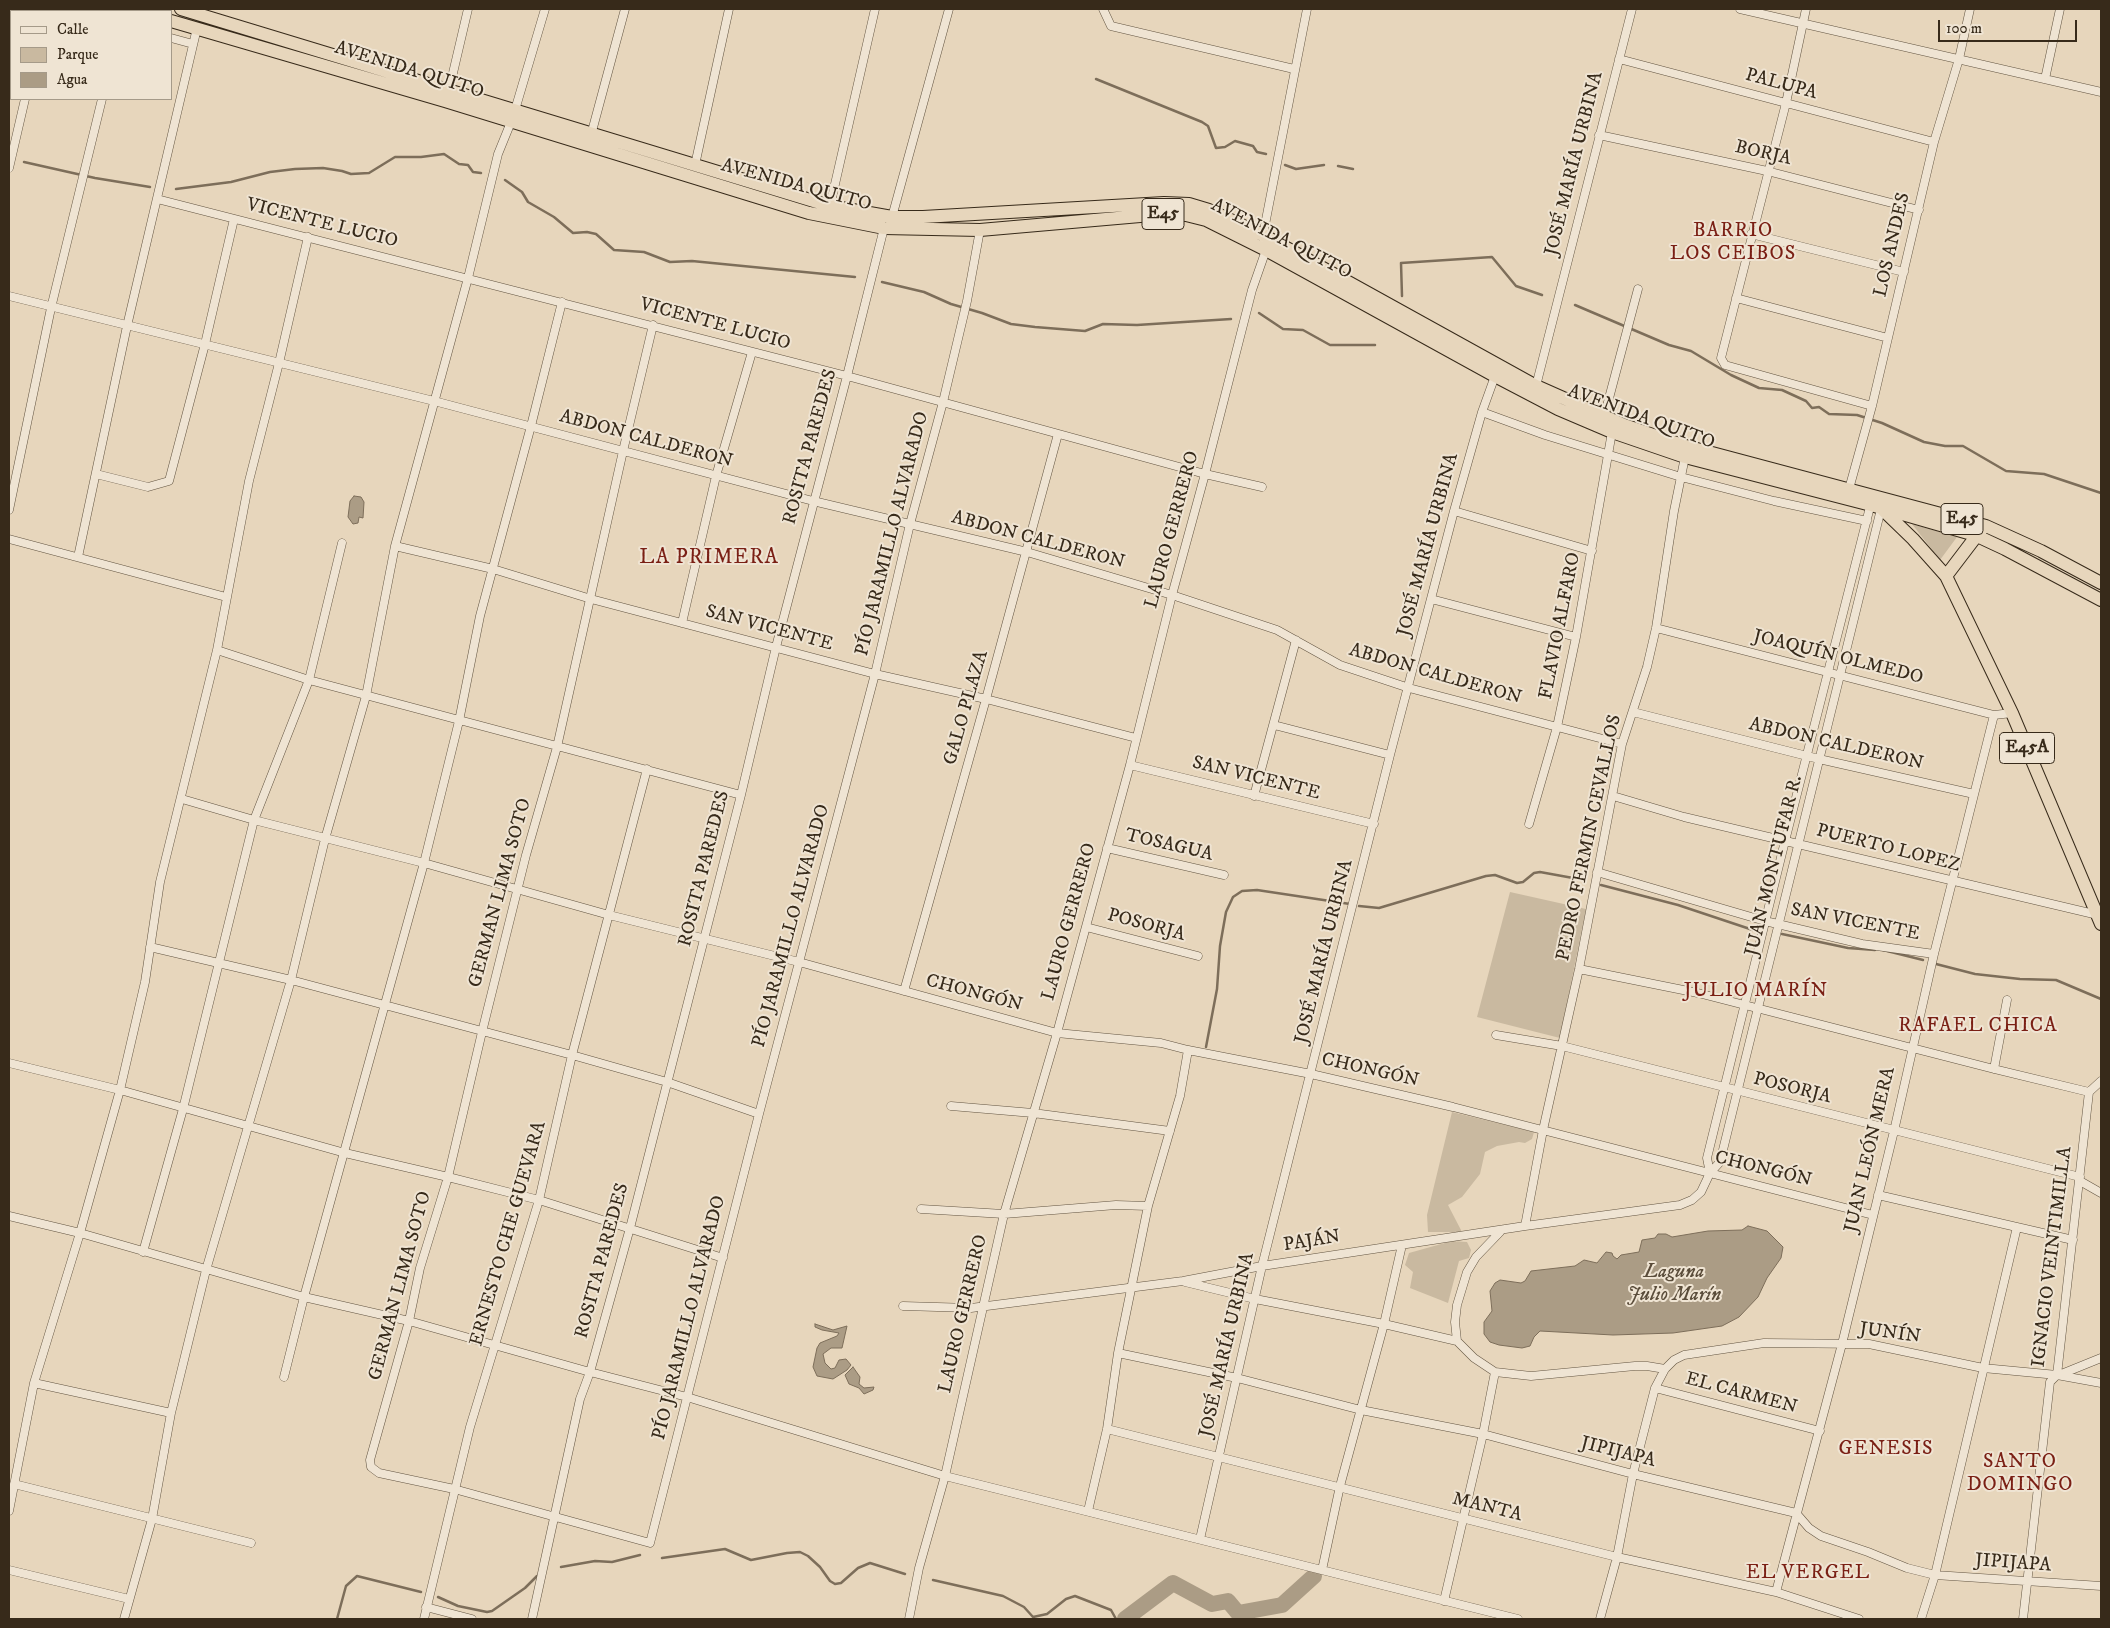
<!DOCTYPE html>
<html>
<head>
<meta charset="utf-8">
<style>
  body { margin:0 }
  #map { position:relative; width:2110px; height:1628px; overflow:hidden; background:#e7d6bc; font-family:"IM FELL DW Pica",serif }
  canvas { display:block }
  .frame { position:absolute; inset:0; border:10px solid #372a1a; pointer-events:none }
  .legend { position:absolute; left:10px; top:10px; width:162px; height:90px; box-sizing:border-box; background:#efe4d3; border:1px solid #a59a89; margin:0; padding:6px 9px; list-style:none; font-size:15px; color:#372a1a }
  .legend li { display:flex; align-items:center; gap:10px; height:25px }
  .legend b { width:25px; border:1px solid #a59a89 }
  .scale { position:absolute; left:1938px; top:20px; width:139px; height:22px; box-sizing:border-box; border:2px solid #372a1a; border-top:0; padding-left:6px; font-size:15px; line-height:18px; white-space:nowrap; color:#372a1a; -webkit-text-stroke:4px #efe4d3; paint-order:stroke }
</style>
</head>
<body>
<div id="map">
<canvas width="2110" height="1628"></canvas>
<div class="frame"></div>
<ul class="legend">
<li><b style="height:6px;background:#efe4d3"></b>Calle</li>
<li><b style="height:14px;background:#c9b9a0"></b>Parque</li>
<li><b style="height:14px;background:#ab9c85"></b>Agua</li>
</ul>
<div class="scale">100 m</div>
</div>
<script>
const c = document.querySelector('canvas').getContext('2d');
c.lineJoin = 'round';
function paint(path, color) { c.fillStyle = color; c.fill(path, 'evenodd'); }
const toPath = rows => new Path2D(rows.map(r => 'M' + r).join(''));
function stroke(path, color, width, dash) { c.strokeStyle = color; c.lineWidth = width; c.lineCap = dash ? 'butt' : 'round'; c.setLineDash(dash || []); c.stroke(path); }
function drawText(font, color, halo, rows, align = 'center') {
  c.font = font + ' "IM FELL DW Pica",serif'; c.lineWidth = 4; c.setLineDash([]); c.textBaseline = 'middle'; c.strokeStyle = halo; c.fillStyle = color; for (const [text, x, y, turn = 0] of rows) {
    c.save(); c.translate(x, y); c.rotate((+turn || 0) * Math.PI / 180); c.textAlign = isNaN(turn) ? turn : align; if (halo) c.strokeText(text, 0, 0); c.fillText(text, 0, 0); c.restore();
  }
}
const green = toPath([
  [1912,524,1957,537,1940,560],
  [1510,892,1586,909,1560,1038,1477,1017],
  [1452,1112,1534,1132,1532,1139,1525,1143,1519,1142,1497,1146,1485,1152,1480,1174,1462,1197,1448,1205,1462,1232,1428,1232,1427,1215],
  [1452,1241,1467,1242,1471,1250,1469,1258,1459,1261,1448,1303,1410,1288,1413,1272,1405,1265,1409,1253]
]);
const water = toPath([
  [354,496,361,497,364,502,363,518,359,517,358,523,353,524,348,517,350,501,354,496],
  [1748,1226,1767,1231,1783,1247,1781,1258,1767,1278,1758,1297,1739,1317,1722,1326,1673,1333,1613,1335,1540,1331,1534,1337,1530,1346,1522,1348,1499,1345,1490,1342,1484,1334,1484,1322,1492,1311,1490,1291,1495,1283,1500,1280,1521,1283,1525,1281,1531,1271,1575,1266,1584,1260,1597,1263,1606,1252,1612,1253,1613,1256,1617,1259,1621,1255,1639,1252,1642,1240,1655,1238,1658,1234,1666,1234,1672,1237,1708,1231,1742,1230,1748,1226],
  [815,1324,833,1330,847,1326,842,1348,831,1348,823,1354,825,1363,831,1369,835,1368,839,1360,846,1359,851,1365,847,1370,833,1379,817,1376,813,1367,817,1348,820,1343,837,1336,839,1333,822,1330,815,1327,815,1324],
  [853,1367,860,1377,859,1384,864,1388,874,1387,873,1390,864,1394,859,1388,849,1384,845,1375,853,1367]
]);
const stream = toPath([
  [1096,79,1202,122,1208,126,1216,148,1225,147,1235,141,1253,146,1257,152,1266,154],
  [24,162,95,178,150,187],
  [1285,165,1296,169,1324,165],
  [1338,166,1353,169],
  [505,180,522,192,528,202,554,217,573,233,587,232,596,234,614,250,644,252,670,262,692,261,855,277],
  [176,189,231,182,270,172,295,169,323,168,342,171,351,174,369,173,395,157,421,157,444,154,459,164,468,165,473,172,481,173],
  [882,282,924,292,951,304,982,313,1011,324,1035,327,1085,331,1103,324,1137,325,1231,319],
  [1402,296,1401,263,1492,257,1516,286,1542,295],
  [1575,305,1669,345,1691,351,1731,375,1759,388,1782,390,1806,401,1812,408,1819,407,1829,414,1857,415,1882,423,1924,442,1945,446,1963,446,2006,471,2044,474,2101,493],
  [1259,313,1283,329,1303,330,1330,345,1375,345],
  [1601,885,1678,905,1756,931],
  [1359,906,1379,908,1486,876,1495,875,1517,883,1523,882,1534,873,1540,872,1584,880],
  [1782,934,1848,948,1875,950],
  [1883,950,1923,960],
  [1936,964,1975,974,2020,979,2056,980,2101,999],
  [1206,1047,1217,989,1220,946,1226,912,1233,897,1242,891,1257,890,1350,904],
  [662,1558,725,1549,751,1560,787,1553,800,1552,808,1556,820,1567,830,1581,835,1584,841,1583,858,1568,870,1563,905,1574],
  [561,1567,595,1561,612,1562,640,1555],
  [933,1580,1003,1596,1024,1607,1033,1617,1047,1614,1066,1599,1075,1596,1111,1610,1116,1619],
  [438,1597,458,1606,487,1612,492,1611,525,1588,537,1576],
  [337,1619,346,1586,357,1576,421,1592]
]);
const river = toPath([
  [1125,1619,1173,1583,1212,1604,1228,1601,1238,1613,1282,1605,1314,1576]
]);
const minor = toPath([
  [67,9,76,11],
  [1103,9,1111,26,1294,69],
  [1740,9,2101,92],
  [1806,9,1786,103,1721,358,1725,365,1872,406],
  [47,11,48,9],
  [124,11,124,9],
  [171,38,193,44],
  [1619,59,1934,142],
  [2045,79,2060,9],
  [449,90,468,9],
  [515,110,545,9],
  [591,135,625,9],
  [1599,135,1767,171,1919,210],
  [695,165,729,9],
  [9,168,25,99],
  [157,199,847,376,1205,474,1262,487],
  [830,206,875,9],
  [892,217,949,9],
  [1751,234,1904,272],
  [9,296,434,401,813,501,1027,552,1172,595,1277,630,1340,665,1409,688,1622,744],
  [1736,298,1888,338],
  [653,325,623,451,557,747,526,855,482,1032,448,1177,420,1268,409,1321,370,1460,371,1467,379,1473,454,1489,650,1543,759,1114,875,674,910,524,943,402,967,301,980,230],
  [1536,386,1632,9],
  [1482,412,1545,435,1681,477,1774,501,1867,521],
  [1604,417,1638,289],
  [96,474,148,487,169,481,205,344,234,219],
  [1849,489,1872,406,1934,142,1959,59,1970,9],
  [9,510,51,308,102,99],
  [1454,511,1592,551],
  [9,539,226,597],
  [395,546,493,569,591,599,875,674,986,699,1136,738],
  [78,557,127,326,197,28],
  [1431,599,1576,637],
  [682,623,716,476,752,352],
  [1656,628,1994,715,2012,713],
  [217,650,309,680,741,795],
  [1633,712,1819,759,1974,794],
  [1274,725,1390,755],
  [1130,765,1374,824],
  [1254,796,1296,640],
  [1613,796,1684,817,2098,915],
  [182,799,254,820,424,863,609,915,799,962,1057,1033,1161,1043,1188,1050,1311,1074,1453,1107,1873,1215],
  [1529,824,1557,727,1576,637,1612,432],
  [1107,848,1224,875],
  [1597,872,1765,921,1862,944,1934,954],
  [1086,927,1198,956],
  [150,947,291,980,572,1055,667,1082,759,1114],
  [1579,969,1698,993,1994,1069,2089,1092],
  [904,991,986,699,1058,434],
  [1496,1035,1562,1046,2080,1177],
  [9,1063,120,1090,345,1153,448,1177,539,1200,723,1258],
  [1994,1069,2007,1000],
  [951,1106,1033,1113,1170,1131],
  [1710,1173,1707,1158,1785,841,1871,503],
  [2080,1181,2101,1193],
  [1878,1195,2073,1240],
  [921,1209,1004,1214,1116,1205,1148,1206],
  [9,1216,80,1233,304,1297,409,1321,590,1372,687,1397,945,1476,1518,1619],
  [1525,1226,1543,1130,1579,969,1622,744,1647,667,1656,628,1674,511,1685,457],
  [1501,1231,1476,1257,1467,1272,1457,1305,1455,1322,1457,1341,1474,1358,1495,1372,1531,1376,1635,1366,1647,1366,1665,1369],
  [143,1252,183,1109,254,820,309,680,342,543],
  [1185,1282,1255,1299,1384,1324,1457,1341],
  [903,1306,971,1308,1183,1281,1262,1266,1525,1226,1680,1205,1692,1200,1701,1192,1710,1173,1720,1162,1882,505],
  [1118,1353,1237,1378,1361,1410,1483,1434,1633,1474,1796,1513,1809,1528,1821,1536,1868,1552,1907,1568,1935,1575,2101,1586],
  [2059,1375,2101,1358],
  [284,1377,304,1297,424,863,459,721,480,616,531,426,562,302],
  [34,1383,171,1413],
  [1655,1388,1820,1431],
  [1107,1429,1617,1557,1776,1592,1859,1619],
  [14,1484,251,1543],
  [9,1511,34,1383,80,1233,120,1090,145,982,160,882,217,650,249,481,279,363,308,237],
  [1088,1511,1107,1429,1118,1353,1148,1206,1180,1096,1188,1050],
  [1200,1539,1262,1266,1390,755,1454,511,1482,412,1495,376],
  [9,1570,129,1599],
  [1322,1570,1340,1486,1384,1324,1402,1245],
  [1776,1592,1842,1344,1894,1131,1934,954,1994,715],
  [1444,1601,1483,1434,1495,1372],
  [426,1607,472,1619],
  [124,1619,152,1519,171,1413,206,1270,291,980,325,839,366,696,395,546,468,278,498,154,511,122],
  [424,1619,470,1427,539,1200,572,1055,647,769],
  [532,1619,580,1399,590,1372,630,1228,741,795,776,647,847,376,884,228],
  [909,1619,919,1568,945,1476,1004,1214,1057,1033,1130,765,1172,595,1205,474,1252,290,1266,250,1263,235,1307,9],
  [1600,1619,1617,1557,1633,1474,1655,1388,1665,1369,1674,1360,1684,1355,1764,1343,1869,1344,1983,1368,2057,1375,2101,1383],
  [1921,1619,1935,1575,2017,1227],
  [2023,1619,2050,1382,2057,1375,2089,1092,2101,1081]
]);
const trunk = toPath([
  [131,9,139,11],
  [181,9,830,206,892,217,923,217,1164,203,1189,204,1209,210,1263,235,1536,386,1624,425,1682,445,1986,526,2041,551,2101,583],
  [171,21,445,101,809,213,884,228,980,230,1163,214,1186,215,1206,220,1266,250,1495,376,1558,409,1612,432,1685,457,1871,505,1975,535,2005,549,2101,600],
  [1883,510,1913,539,1946,576,2012,713,2101,924],
  [1946,576,1981,530]
]);
const shields = [
  [1163,214,42],
  [1962,519,42],
  [2027,748,55]
];
const shieldNames = [
  ["E45",1163,214],
  ["E45",1962,519],
  ["E45A",2027,748]
];
const streetNames = [
  ["AVENIDA QUITO",409,71,17],
  ["PALUPA",1781,85,15],
  ["BORJA",1763,154,13],
  ["JOSÉ MARÍA URBINA",1575,164,-76],
  ["AVENIDA QUITO",796,186,15],
  ["VICENTE LUCIO",322,224,14],
  ["AVENIDA QUITO",1281,240,27],
  ["LOS ANDES",1893,245,-77],
  ["VICENTE LUCIO",715,325,15],
  ["AVENIDA QUITO",1641,418,20],
  ["ABDON CALDERON",646,440,15],
  ["ROSITA PAREDES",811,447,-75],
  ["LAURO GERRERO",1173,530,-75],
  ["PÍO JARAMILLO ALVARADO",893,534,-76],
  ["ABDON CALDERON",1038,541,15],
  ["JOSÉ MARÍA URBINA",1429,545,-75],
  ["FLAVIO ALFARO",1561,626,-79],
  ["SAN VICENTE",769,629,15],
  ["JOAQUÍN OLMEDO",1838,658,14],
  ["ABDON CALDERON",1435,675,16],
  ["GALO PLAZA",967,708,-74],
  ["ABDON CALDERON",1836,745,13],
  ["SAN VICENTE",1256,779,14],
  ["PEDRO FERMIN CEVALLOS",1590,838,-78],
  ["TOSAGUA",1169,846,13],
  ["PUERTO LOPEZ",1888,849,14],
  ["JUAN MONTUFAR R.",1775,866,-76],
  ["ROSITA PAREDES",705,869,-76],
  ["GERMAN LIMA SOTO",501,893,-75],
  ["LAURO GERRERO",1070,922,-75],
  ["SAN VICENTE",1855,923,11],
  ["PÍO JARAMILLO ALVARADO",792,926,-75],
  ["POSORJA",1146,926,15],
  ["JOSÉ MARÍA URBINA",1325,952,-76],
  ["CHONGÓN",974,994,15],
  ["CHONGÓN",1370,1071,13],
  ["POSORJA",1792,1089,14],
  ["JUAN LEÓN MERA",1871,1150,-77],
  ["CHONGÓN",1763,1170,14],
  ["ERNESTO CHE GUEVARA",509,1234,-74],
  ["PAJÁN",1312,1242,-9],
  ["IGNACIO VEINTIMILLA",2053,1257,-83],
  ["ROSITA PAREDES",603,1261,-75],
  ["GERMAN LIMA SOTO",401,1286,-75],
  ["LAURO GERRERO",964,1314,-77],
  ["PÍO JARAMILLO ALVARADO",690,1318,-76],
  ["JUNÍN",1890,1334,8],
  ["JOSÉ MARÍA URBINA",1228,1345,-77],
  ["EL CARMEN",1741,1394,15],
  ["JIPIJAPA",1618,1453,14],
  ["MANTA",1487,1508,14],
  ["JIPIJAPA",2013,1564,4]
];
const neighbourhoodNames = [
  ["BARRIO",1733,232],
  ["LOS CEIBOS",1733,255],
  ["JULIO MARÍN",1756,992],
  ["RAFAEL CHICA",1978,1027],
  ["GENESIS",1886,1450],
  ["SANTO",2020,1463],
  ["DOMINGO",2020,1486],
  ["EL VERGEL",1808,1574]
];
const waterNames = [
  ["Laguna",1674,1273],
  ["Julio Marín",1674,1296]
];
const quarterNames = [
  ["LA PRIMERA",709,559]
];
paint(green, '#c9b9a0');
paint(water, '#ab9c85');
stroke(water, '#7d6e5a', 1);
stroke(stream, '#7d6e5a', 2.5);
stroke(river, '#ab9c85', 16);
stroke(minor, '#635542', 9);
stroke(trunk, '#372a1a', 14);
stroke(minor, '#efe4d3', 8);
stroke(trunk, '#e7d6bc', 12);
for (const [x, y, w] of shields) { const box = new Path2D(); box.roundRect(x - w / 2, y - 15.5, w, 31, 4); c.fillStyle = '#efe4d3'; c.fill(box); stroke(box, '#372a1a', 1); }
drawText('bold 18px', '#372a1a', null, shieldNames);
drawText('19px', '#372a1a', '#efe4d3', streetNames);
c.letterSpacing = '1px';
drawText('20px', '#7a1f14', '#efe4d3', neighbourhoodNames);
c.letterSpacing = '0px';
drawText('italic 20px', '#5a4c3a', '#efe4d3', waterNames);
c.letterSpacing = '1px';
drawText('21px', '#7a1f14', '#efe4d3', quarterNames);
c.letterSpacing = '0px';
</script>
</body>
</html>
